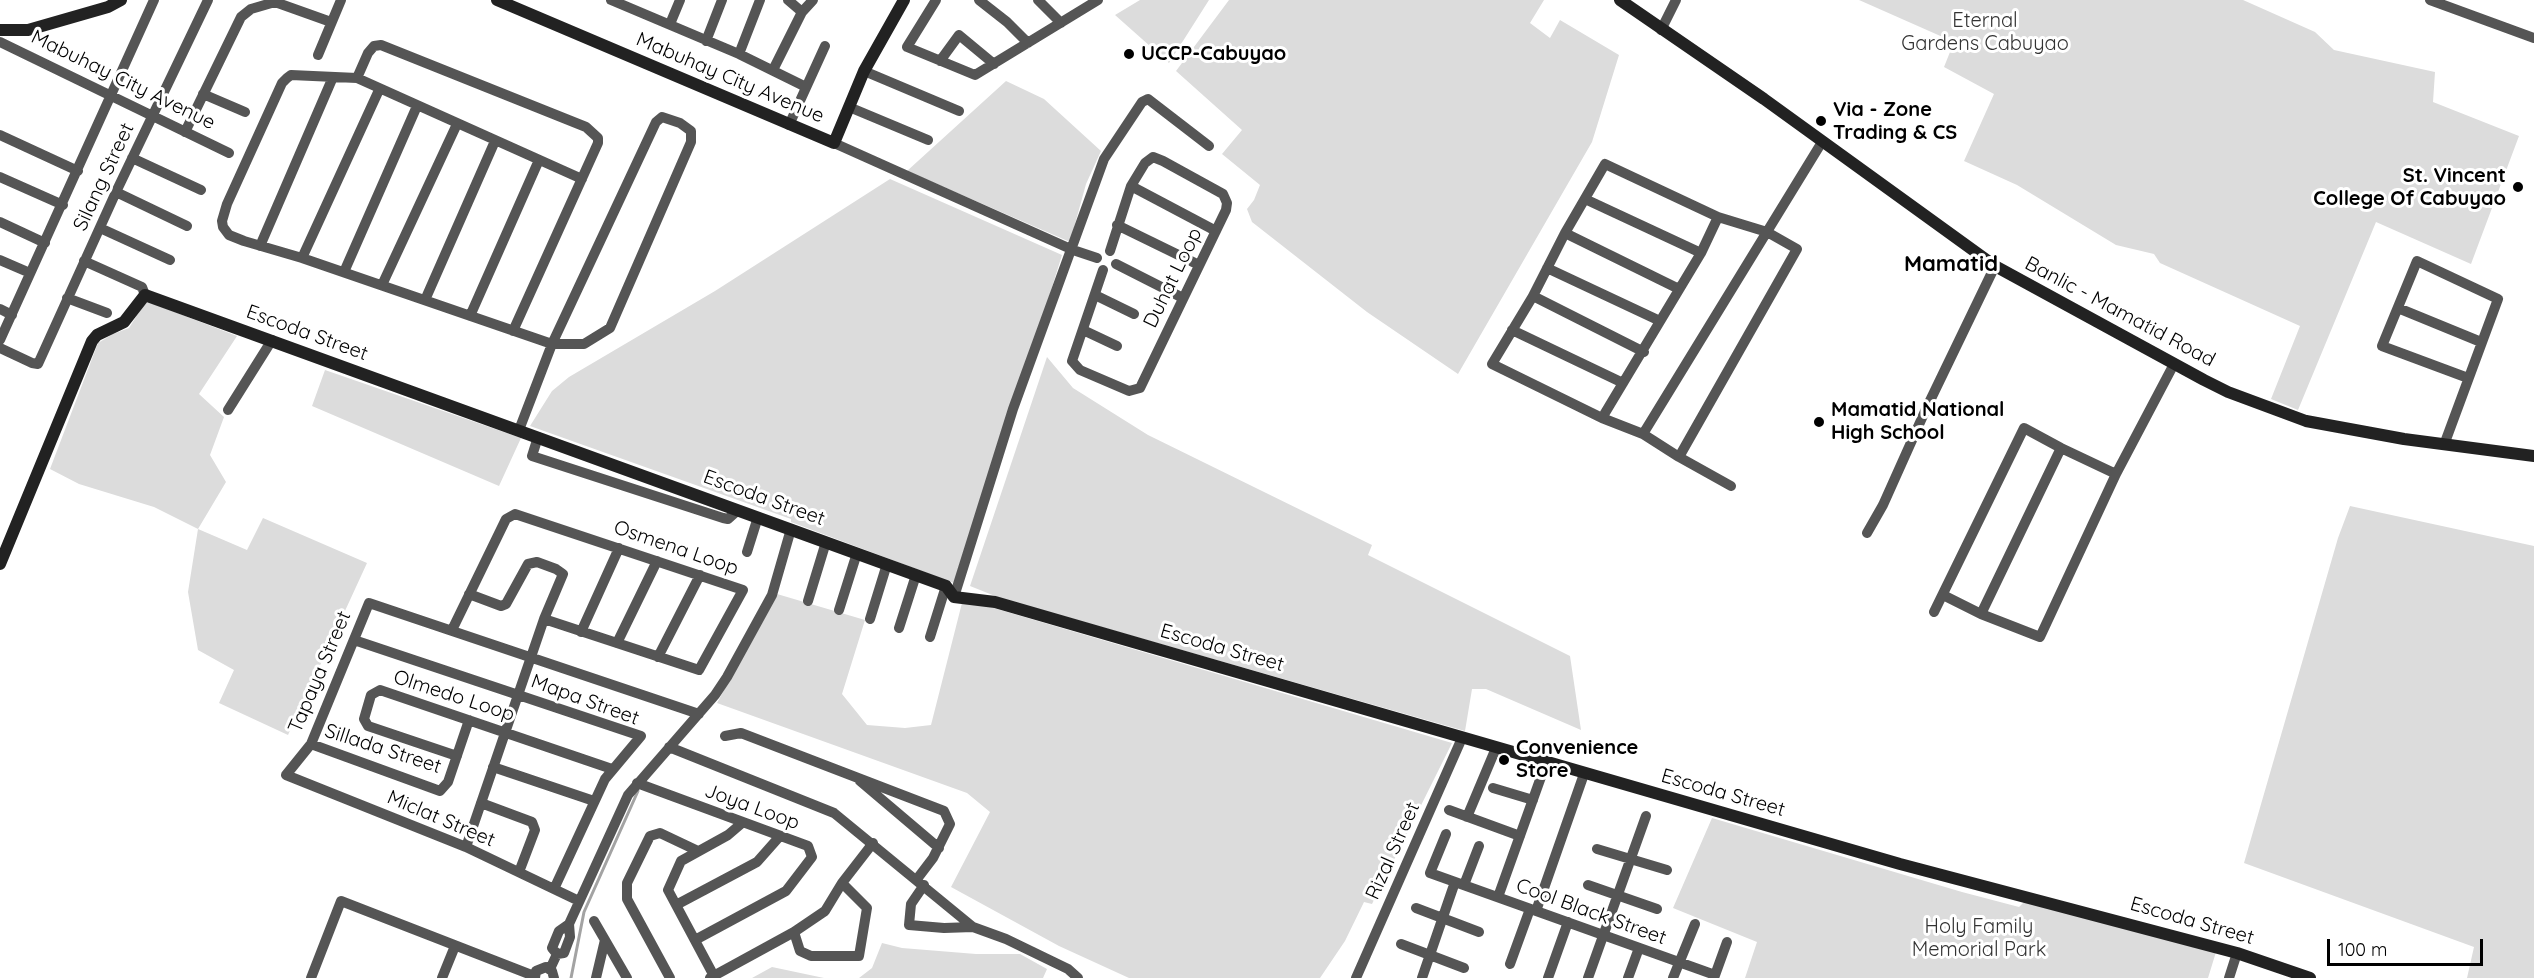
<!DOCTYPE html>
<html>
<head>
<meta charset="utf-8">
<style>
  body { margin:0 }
  #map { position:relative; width:2534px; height:978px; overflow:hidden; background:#fff; font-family:Quicksand,sans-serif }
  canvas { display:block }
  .scale { position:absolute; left:2327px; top:939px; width:156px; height:27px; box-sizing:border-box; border:3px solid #000; border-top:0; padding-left:8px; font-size:18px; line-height:21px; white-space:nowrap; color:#000; -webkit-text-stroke:4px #fff; paint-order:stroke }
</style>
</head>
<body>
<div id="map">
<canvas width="2534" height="978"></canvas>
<div class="scale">100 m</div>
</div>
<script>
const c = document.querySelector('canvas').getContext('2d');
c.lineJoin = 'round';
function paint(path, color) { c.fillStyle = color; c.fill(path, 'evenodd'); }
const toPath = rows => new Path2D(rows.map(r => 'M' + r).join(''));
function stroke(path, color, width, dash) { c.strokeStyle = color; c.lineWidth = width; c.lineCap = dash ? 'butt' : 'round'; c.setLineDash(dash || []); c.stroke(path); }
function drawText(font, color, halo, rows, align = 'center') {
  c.font = font + ' Quicksand,sans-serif'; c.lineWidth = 6; c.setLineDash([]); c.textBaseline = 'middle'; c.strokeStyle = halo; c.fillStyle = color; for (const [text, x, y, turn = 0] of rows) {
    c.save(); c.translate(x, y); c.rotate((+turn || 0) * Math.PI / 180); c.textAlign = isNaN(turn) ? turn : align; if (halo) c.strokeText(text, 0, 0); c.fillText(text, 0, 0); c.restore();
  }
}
const green = toPath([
  [1140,0,1209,0,1169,63,1115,15],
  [1229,0,1544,0,1530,23,1550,38,1560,20,1619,55,1592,142,1458,374,1367,312,1252,222,1247,209,1254,200,1260,185,1222,154,1242,130,1176,71],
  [1859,0,2243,0,2315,32,2334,50,2435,72,2433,102,2519,136,2471,264,2376,222,2298,410,2271,399,2300,326,2160,263,2154,254,2116,245,2017,185,1964,161,1994,94,1944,67,1954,42],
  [1006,81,1044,99,1101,151,1086,184,1070,242,907,171],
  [890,179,1062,255,959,585,791,522,791,519,530,426,552,391,569,377,715,291],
  [146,301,237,336,199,394,224,417,210,455,226,482,198,529,247,550,263,518,367,563,288,735,219,703,234,670,198,650,188,592,198,529,154,507,79,484,50,469,98,343,113,334,129,328],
  [1047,357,1073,388,1148,435,1372,545,1368,555,1570,656,1581,730,1486,689,1472,689,1465,731,1000,598,970,586],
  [325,370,521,438,499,486,312,406],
  [2350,506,2534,546,2534,978,2467,978,2474,947,2244,863,2338,538],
  [777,594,865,620,842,694,867,725,905,728,931,725,963,599,1452,743,1372,904,1364,902,1345,941,1320,978,1129,978,1059,946,951,887,990,812,967,793,717,703],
  [1712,818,1962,892,2019,907,2026,900,2216,952,2208,978,1745,978,1757,942,1673,908],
  [882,943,902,948,976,954,1020,954,1047,969,1043,978,859,978,872,968],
  [772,967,824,978,752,978]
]);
const stream = toPath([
  [571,978,584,912,638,791]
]);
const street = toPath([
  [611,0,739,54,806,87],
  [788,0,802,12],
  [936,0,907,47,975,75,1098,0],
  [979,0,1007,22,1028,43],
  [1038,0,1061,23],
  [2430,0,2534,38],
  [670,24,680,0],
  [1661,30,1676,0],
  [706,41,722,0],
  [0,42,229,153],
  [739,54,760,0],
  [318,55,341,0],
  [940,61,959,35,994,64],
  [773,70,802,12,813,0],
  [864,71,959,111],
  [379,90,302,258,552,344,584,344,610,328,691,142,691,131,680,123,662,117,656,122,552,344,519,430],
  [203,94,245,112],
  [849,107,928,140],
  [789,125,825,46],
  [185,132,241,17,251,9,275,2,331,22],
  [0,135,78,171],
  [834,143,1073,250,1097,258],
  [132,158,201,190],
  [0,177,63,205],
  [1131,186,1216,231],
  [116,192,187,226],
  [1585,199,1701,253],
  [0,222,45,243],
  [1117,225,1199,265],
  [100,228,170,260],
  [1565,233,1679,289],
  [260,246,333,77],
  [302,258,244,241,229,235,223,227,222,221,227,204,282,83,287,78,291,75,357,78],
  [0,260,30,273],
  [84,261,142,287,145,295],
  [1116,264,1183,298],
  [1547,268,1660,321],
  [1103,270,1072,361,1080,370,1129,391,1140,388,1226,210,1227,203,1223,194,1163,161,1153,157,1145,163,1131,186,1110,251],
  [344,272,417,106],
  [382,285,457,124],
  [1095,295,1134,314],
  [1533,296,1644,352],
  [67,298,107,313],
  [425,300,495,141],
  [2398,308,2481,342],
  [0,309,12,315],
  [470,316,539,160],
  [1083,330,1117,346],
  [1512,330,1623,383],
  [513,331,598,143,598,138,586,127,381,45,374,46,368,53,357,78,582,179],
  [0,340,154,0],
  [0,348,32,363,38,364,116,192,208,0],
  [228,410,272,340],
  [1602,418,1701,253,1718,217],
  [1643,434,1822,142],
  [538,437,532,456,723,518,728,519,738,510],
  [2444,445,2498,299,2417,261,2382,346,2468,378],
  [1679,457,1797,249,1767,232,1718,217,1605,164,1565,233,1533,296,1492,364,1602,418,1643,434,1679,457,1731,486],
  [1867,533,1883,505,1926,409,1995,266],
  [747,552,758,517],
  [1943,595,1981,614,2040,637,2116,474,2174,364],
  [954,597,1013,409,1104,159,1142,102,1148,99,1209,146],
  [808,601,826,542],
  [839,610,857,553],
  [1934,612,2024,428,2061,448,2116,474],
  [1981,614,2061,448],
  [870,619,887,564],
  [899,628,916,575],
  [452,630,506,519,515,514,743,590,699,670,544,619],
  [581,632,619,548],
  [930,637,946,586],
  [354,640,641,736,605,779,554,889],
  [617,643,657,561],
  [658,657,700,575],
  [725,736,741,733,944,811,950,824,933,858,917,879],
  [311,744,440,791,448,782,469,720],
  [669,747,834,813,973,927],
  [457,756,368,726,364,719,371,695,380,690,612,769],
  [493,767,594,801],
  [860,781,939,848],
  [637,783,808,846,812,857,786,891,695,940],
  [1493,788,1533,800],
  [481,803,532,822,535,830,519,872],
  [1449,810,1520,836],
  [1467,817,1496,748],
  [1446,834,1430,873,1715,975],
  [466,847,544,619,563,574,556,569,537,562,528,564,506,604,501,606,469,594],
  [1597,849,1667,870],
  [842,883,873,843],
  [924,885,911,904,909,925,944,928,973,927,1006,939,1068,969,1078,978],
  [1464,885,1479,846],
  [1588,885,1657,909],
  [1498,897,1546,763],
  [579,901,466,847,286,775,311,744,369,603,699,714],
  [676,905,757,862,780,836],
  [1416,908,1479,932],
  [1536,911,1584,774],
  [594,921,627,978],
  [1401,944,1464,968],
  [557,954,552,948,559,931,569,924,628,795,715,695,727,677,772,595,791,529],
  [1510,964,1530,909],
  [550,969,557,954,564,953,570,937,569,924],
  [714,976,668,890,681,861,728,835,742,823],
  [311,978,341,901,534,976],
  [442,978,455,946],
  [535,978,536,971,546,967,552,971,554,978],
  [596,978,605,940],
  [670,978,627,899,627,883,650,836,660,833,698,851],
  [710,978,794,932,825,911,842,883,867,908,859,956,811,956,800,951,794,932],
  [1356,978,1462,738],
  [1422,978,1455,882],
  [1548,978,1568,922],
  [1588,978,1646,816],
  [1628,978,1639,948],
  [1673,978,1695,924],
  [1714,978,1727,942],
  [2229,978,2237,953]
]);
const secondary = toPath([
  [497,0,834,143,864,71,904,0],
  [1620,0,1764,99,1995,266,2204,380,2228,392,2306,421,2404,439,2534,456],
  [0,30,28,30,108,7,121,0],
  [0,564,92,341,97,335,124,322,145,295,946,586,954,597,995,602,1900,864,2237,953,2310,978]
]);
const markers = [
  [1129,54,6,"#000"],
  [1821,121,6,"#000"],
  [2518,187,6,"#000"],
  [1819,422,6,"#000"],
  [1504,760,6,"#000"]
];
const parkNames = [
  ["Eternal",1985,21],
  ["Gardens Cabuyao",1985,44],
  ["Holy Family",1979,927],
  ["Memorial Park",1979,950]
];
const poiNames = [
  ["UCCP-Cabuyao",1141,54],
  ["Via - Zone",1833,110],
  ["Trading & CS",1833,133],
  ["St. Vincent",2506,176,"right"],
  ["College Of Cabuyao",2506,199,"right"],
  ["Mamatid National",1831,410],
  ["High School",1831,433],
  ["Convenience",1516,748],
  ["Store",1516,771]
];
const streetNames = [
  ["Mabuhay City Avenue",730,78,23],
  ["Mabuhay City Avenue",123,80,26],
  ["Silang Street",104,177,-65],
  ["Duhat Loop",1173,278,-64],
  ["Banlic - Mamatid Road",2120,312,28],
  ["Escoda Street",307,333,20],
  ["Escoda Street",764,498,20],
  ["Osmena Loop",676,548,19],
  ["Escoda Street",1222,648,16],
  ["Tapaya Street",320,672,-67],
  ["Olmedo Loop",454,696,18],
  ["Mapa Street",585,700,20],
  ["Sillada Street",383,749,18],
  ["Escoda Street",1723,793,16],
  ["Joya Loop",752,807,20],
  ["Miclat Street",441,819,23],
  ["Rizal Street",1393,851,-66],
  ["Cool Black Street",1591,912,20],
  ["Escoda Street",2192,921,16]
];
const quarterNames = [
  ["Mamatid",1951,264]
];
paint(green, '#dcdcdc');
stroke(stream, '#a3a3a3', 3);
stroke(street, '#555', 10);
stroke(secondary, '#222', 12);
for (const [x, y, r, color] of markers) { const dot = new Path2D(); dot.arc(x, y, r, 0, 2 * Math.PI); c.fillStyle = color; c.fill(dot); stroke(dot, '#fff', 2); }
drawText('20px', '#333', '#fff', parkNames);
drawText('bold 20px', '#000', '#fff', poiNames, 'left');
drawText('20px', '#000', '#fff', streetNames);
drawText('bold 22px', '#000', '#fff', quarterNames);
</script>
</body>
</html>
